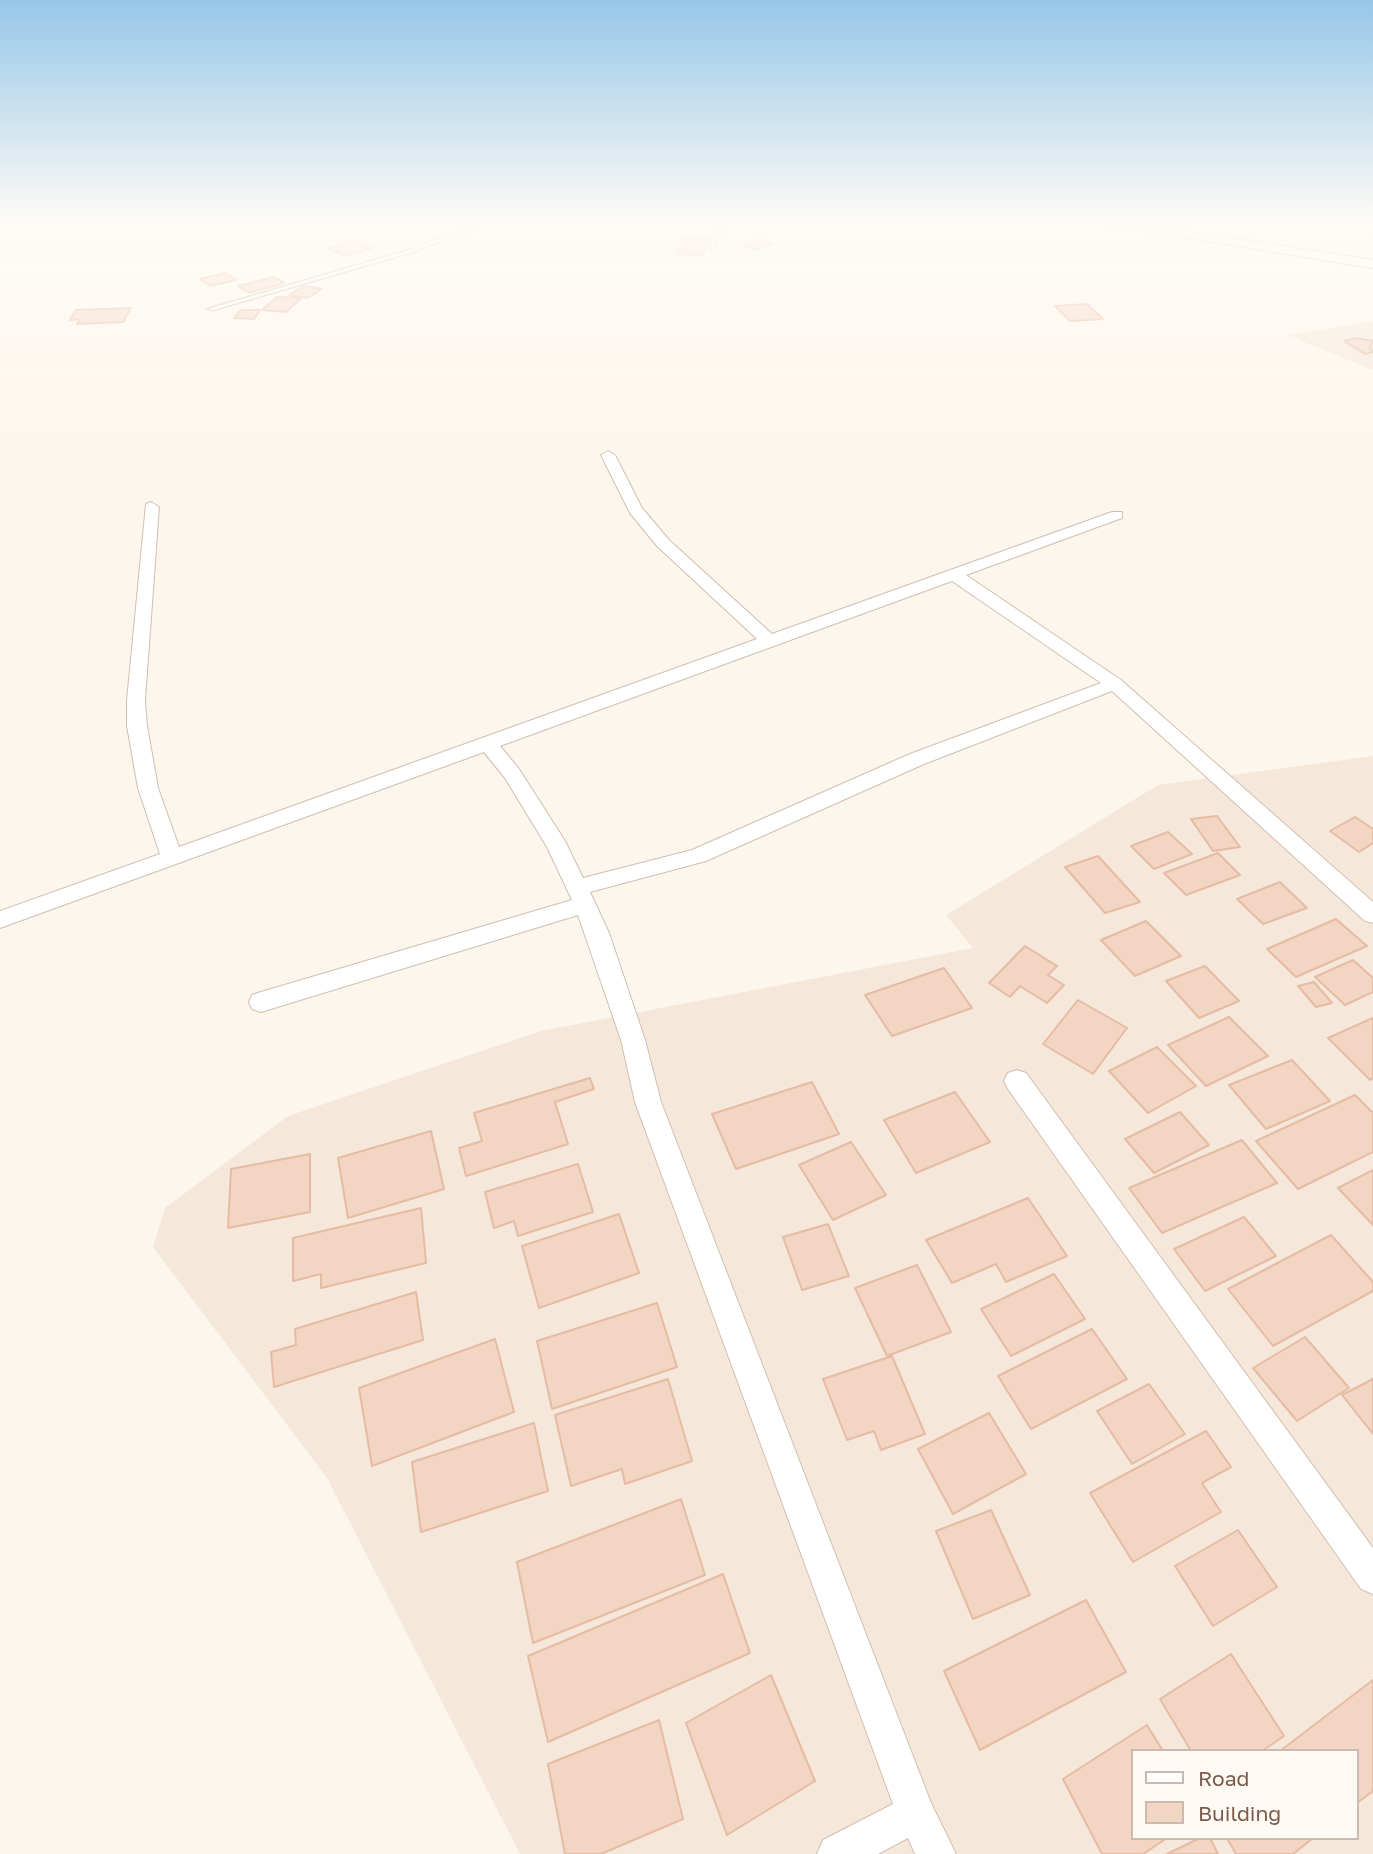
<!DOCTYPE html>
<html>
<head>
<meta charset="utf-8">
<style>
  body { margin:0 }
  #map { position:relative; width:1373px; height:1854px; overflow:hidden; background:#fdf6ec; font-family:"Golos Text",sans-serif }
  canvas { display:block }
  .legend { position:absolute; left:1131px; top:1749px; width:228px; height:91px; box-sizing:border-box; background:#fffaf3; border:2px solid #cabbb1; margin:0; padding:9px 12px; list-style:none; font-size:21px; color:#7a5c4d }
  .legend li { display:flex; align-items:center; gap:14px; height:35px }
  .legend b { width:35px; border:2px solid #cabbb1 }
</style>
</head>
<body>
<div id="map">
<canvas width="1373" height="1854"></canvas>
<ul class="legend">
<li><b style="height:9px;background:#fff"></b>Road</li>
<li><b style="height:19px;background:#f3d5c3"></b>Building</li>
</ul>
</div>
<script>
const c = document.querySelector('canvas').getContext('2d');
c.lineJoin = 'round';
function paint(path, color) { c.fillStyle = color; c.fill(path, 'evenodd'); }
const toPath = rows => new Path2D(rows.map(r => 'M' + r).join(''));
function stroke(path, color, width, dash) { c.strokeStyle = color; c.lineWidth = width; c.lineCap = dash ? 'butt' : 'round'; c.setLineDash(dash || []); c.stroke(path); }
const residential = toPath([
  [1373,321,1373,370,1287,335],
  [1373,756,1373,1854,520,1854,327,1478,153,1247,165,1208,288,1116,541,1031,973,948,946,915,1158,785],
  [1133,1751,1357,1751,1357,1838,1133,1838]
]);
const building = toPath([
  [685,237,710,238,702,255,676,254,685,237],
  [760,240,773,244,757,250,744,246,760,240],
  [354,241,372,248,346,256,328,248,354,241],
  [226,273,236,280,210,286,200,279,226,273],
  [274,277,284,283,249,293,238,286,274,277],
  [304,286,322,289,308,298,289,295,304,286],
  [277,297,301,298,286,312,262,310,277,297],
  [1087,304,1103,319,1070,321,1055,306,1087,304],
  [131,308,123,322,77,324,80,319,70,320,76,310,131,308],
  [241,310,260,310,254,319,234,318,241,310],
  [1357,338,1373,341,1370,347,1373,352,1365,354,1344,341,1357,338],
  [1217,816,1240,847,1213,851,1191,819,1217,816],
  [1355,817,1373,829,1373,843,1359,852,1330,831,1355,817],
  [1168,832,1192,854,1154,869,1131,846,1168,832],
  [1218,853,1240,875,1186,895,1164,873,1218,853],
  [1098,856,1140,902,1105,913,1065,867,1098,856],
  [1280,882,1307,908,1263,924,1237,899,1280,882],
  [1336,919,1367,946,1296,977,1267,949,1336,919],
  [1146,921,1181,956,1135,976,1101,940,1146,921],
  [1025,946,1057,966,1048,975,1064,985,1047,1003,1020,986,1010,997,989,983,1025,946],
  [1353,960,1373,978,1373,992,1345,1005,1315,977,1353,960],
  [1205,966,1239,1001,1199,1018,1166,981,1205,966],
  [944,968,972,1008,892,1036,865,995,944,968],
  [1314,982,1332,1003,1316,1007,1298,986,1314,982],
  [1078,1000,1127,1028,1093,1074,1043,1044,1078,1000],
  [1229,1017,1268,1056,1206,1086,1168,1045,1229,1017],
  [1373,1018,1373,1078,1370,1080,1328,1038,1373,1018],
  [1157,1047,1196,1086,1148,1113,1109,1071,1157,1047],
  [1292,1060,1330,1101,1266,1129,1229,1085,1292,1060],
  [590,1078,594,1089,555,1102,568,1144,466,1176,459,1148,482,1141,474,1113,590,1078],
  [812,1082,839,1134,736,1169,712,1114,812,1082],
  [955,1092,990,1142,916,1173,884,1120,955,1092],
  [1355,1095,1373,1113,1373,1152,1298,1189,1256,1141,1355,1095],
  [1180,1112,1209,1145,1154,1173,1125,1139,1180,1112],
  [431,1131,444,1189,348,1218,338,1158,431,1131],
  [1242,1140,1277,1183,1162,1233,1129,1188,1242,1140],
  [851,1142,886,1195,833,1220,799,1165,851,1142],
  [310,1154,310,1212,228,1228,231,1169,310,1154],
  [578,1164,593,1212,518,1236,514,1221,494,1228,485,1192,578,1164],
  [1373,1170,1373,1225,1338,1188,1373,1170],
  [1028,1198,1067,1256,1006,1282,996,1264,952,1283,926,1240,1028,1198],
  [421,1208,426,1263,321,1288,321,1274,293,1281,293,1238,421,1208],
  [619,1214,639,1273,539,1308,522,1246,619,1214],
  [1244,1217,1276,1256,1205,1291,1174,1249,1244,1217],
  [828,1224,849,1276,802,1290,783,1237,828,1224],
  [1331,1235,1373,1282,1373,1291,1273,1346,1228,1289,1331,1235],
  [917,1265,951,1332,887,1356,855,1288,917,1265],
  [1054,1274,1085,1319,1011,1356,981,1309,1054,1274],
  [416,1292,423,1340,274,1387,271,1352,296,1345,295,1329,416,1292],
  [657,1303,677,1367,552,1409,537,1341,657,1303],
  [1092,1329,1127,1379,1031,1429,998,1376,1092,1329],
  [1305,1337,1349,1388,1297,1421,1253,1368,1305,1337],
  [495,1339,514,1412,372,1466,359,1388,495,1339],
  [892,1356,925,1434,881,1450,874,1431,847,1440,823,1379,892,1356],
  [668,1379,692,1461,625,1484,622,1469,571,1486,555,1415,668,1379],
  [1373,1379,1373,1434,1342,1395,1373,1379],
  [1149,1384,1185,1434,1132,1464,1097,1411,1149,1384],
  [989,1413,1026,1474,953,1514,918,1449,989,1413],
  [534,1423,548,1491,421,1532,412,1462,534,1423],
  [1206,1431,1231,1467,1202,1483,1221,1512,1133,1562,1090,1493,1206,1431],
  [681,1499,705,1575,533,1643,517,1562,681,1499],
  [991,1510,1030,1595,973,1619,936,1531,991,1510],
  [1238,1530,1277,1587,1213,1626,1175,1566,1238,1530],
  [723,1574,750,1653,548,1742,528,1656,723,1574],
  [1086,1600,1126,1672,980,1750,944,1671,1086,1600],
  [1231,1654,1284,1736,1262,1751,1191,1751,1160,1699,1231,1654],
  [771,1675,815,1781,727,1835,686,1723,771,1675],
  [1373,1680,1373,1791,1357,1803,1357,1751,1280,1751,1373,1680],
  [659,1720,683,1819,601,1854,565,1854,548,1764,659,1720],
  [1147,1725,1163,1751,1133,1751,1133,1838,1167,1838,1143,1854,1102,1854,1063,1779,1147,1725],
  [1200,1838,1210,1838,1218,1854,1167,1854,1200,1838],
  [1227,1838,1313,1838,1293,1854,1236,1854,1227,1838]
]);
const service = toPath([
  [482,222,489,222,413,252,213,310,208,309,409,250,482,222],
  [718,222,722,222,714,248,712,249,710,248,718,222]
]);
const minor = toPath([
  [608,451,615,455,642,508,669,540,772,634,1112,512,1122,512,1122,518,966,575,1121,680,1373,902,1373,923,1365,921,1112,691,924,764,706,861,590,892,609,933,645,1040,661,1102,931,1803,956,1854,915,1854,908,1838,878,1854,817,1854,823,1840,893,1804,635,1102,621,1040,578,915,261,1012,252,1009,249,1002,252,995,261,992,572,900,547,847,505,778,484,752,0,928,0,911,160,854,138,788,127,726,127,700,146,504,151,502,159,507,145,700,147,726,158,788,179,847,757,639,657,546,630,513,601,455,608,451],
  [952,581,1101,683,910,754,692,850,583,878,565,841,519,769,500,746,952,581],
  [1017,1070,1026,1073,1373,1548,1373,1594,1361,1589,1008,1089,1004,1081,1008,1073,1017,1070]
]);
const tertiary = toPath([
  [1092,222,1125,222,1373,260,1373,268,1092,222]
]);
paint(residential, '#f5e8da');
paint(building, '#f3d5c3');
stroke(building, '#e6bba3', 2);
stroke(service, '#d1beb0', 3);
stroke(minor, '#d1beb0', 2);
stroke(tertiary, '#d1beb0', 3);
paint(service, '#fff');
paint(minor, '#fff');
paint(tertiary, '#fff');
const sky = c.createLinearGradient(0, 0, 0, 482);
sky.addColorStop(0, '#97c7e8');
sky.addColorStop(0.46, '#fefbf6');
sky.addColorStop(1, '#fefbf600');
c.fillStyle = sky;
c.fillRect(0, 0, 1373, 482);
</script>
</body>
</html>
